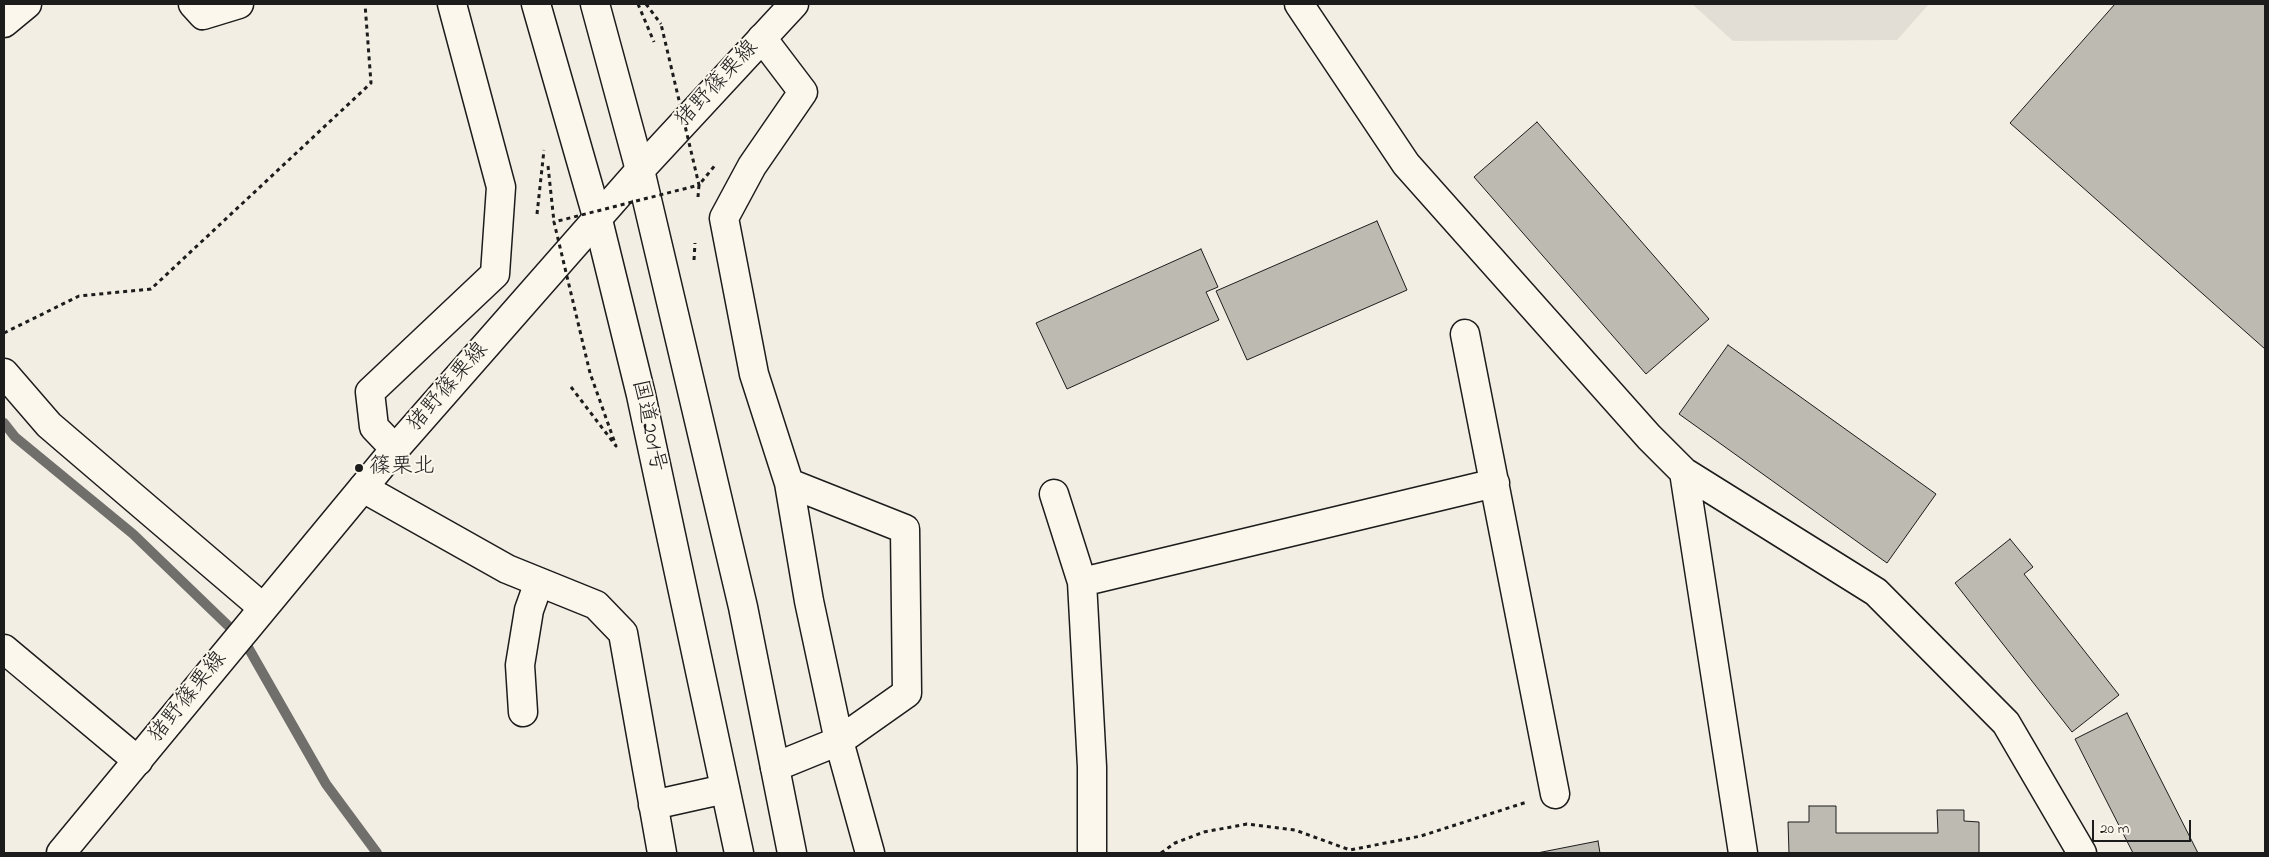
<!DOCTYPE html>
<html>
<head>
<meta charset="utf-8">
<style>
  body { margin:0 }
  #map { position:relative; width:2269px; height:857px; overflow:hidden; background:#f2eee4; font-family:"Indie Flower",sans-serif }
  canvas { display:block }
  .frame { position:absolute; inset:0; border:5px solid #1c1c1c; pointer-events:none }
  .scale { position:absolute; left:2092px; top:820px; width:99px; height:22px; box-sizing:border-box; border:2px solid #1c1c1c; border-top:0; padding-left:6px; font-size:15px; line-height:18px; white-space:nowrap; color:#1c1c1c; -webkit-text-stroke:4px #fbf7ec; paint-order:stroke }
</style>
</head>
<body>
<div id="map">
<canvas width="2269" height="857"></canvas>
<div class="frame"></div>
<div class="scale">20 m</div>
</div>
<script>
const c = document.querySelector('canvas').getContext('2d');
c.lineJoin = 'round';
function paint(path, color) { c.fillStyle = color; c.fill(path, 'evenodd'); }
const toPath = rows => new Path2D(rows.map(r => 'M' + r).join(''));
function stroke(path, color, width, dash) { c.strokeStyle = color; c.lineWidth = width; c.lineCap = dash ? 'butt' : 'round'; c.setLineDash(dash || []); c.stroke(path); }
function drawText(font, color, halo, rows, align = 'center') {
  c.font = font + ' "Indie Flower","Klee One",sans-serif'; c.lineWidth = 4; c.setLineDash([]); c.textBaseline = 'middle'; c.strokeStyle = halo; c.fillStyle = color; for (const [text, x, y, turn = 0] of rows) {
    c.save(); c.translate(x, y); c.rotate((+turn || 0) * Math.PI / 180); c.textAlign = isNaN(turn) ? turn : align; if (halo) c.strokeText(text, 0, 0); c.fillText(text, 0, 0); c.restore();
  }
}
const built = toPath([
  [1692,4,1929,4,1897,40,1733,41]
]);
const stream = toPath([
  [4,423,15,437,133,534,245,642,326,784,377,853]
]);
const building = toPath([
  [2115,4,2265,4,2265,349,2010,123,2115,4],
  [1537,122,1709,319,1646,374,1474,177,1537,122],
  [1377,221,1407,290,1247,360,1216,291,1377,221],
  [1201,249,1218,287,1206,292,1219,320,1067,389,1036,323,1201,249],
  [1728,345,1936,494,1887,563,1679,414,1728,345],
  [2010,539,2033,567,2024,574,2119,695,2072,732,1955,583,2010,539],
  [2127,713,2198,853,2133,853,2075,739,2127,713],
  [1809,806,1836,806,1836,833,1938,833,1937,810,1964,810,1964,821,1979,822,1979,853,1789,853,1788,822,1809,822,1809,806],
  [1598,841,1600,853,1537,853,1598,841]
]);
const path = toPath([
  [638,4,654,42],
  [646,4,661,24],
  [548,166,554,222],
  [698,197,699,185,716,164],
  [537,214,544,150],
  [694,260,695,243],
  [4,333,79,296,151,289,371,83,365,4],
  [571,387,616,446,590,373],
  [1161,853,1175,843,1204,832,1247,824,1295,830,1350,850,1421,836,1527,802]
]);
const minor = toPath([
  [193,4,203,15,239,4],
  [1299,4,1406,164,1649,437,1684,472,1876,592,2006,723,2082,853],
  [4,23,27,4],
  [762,38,803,92,752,166,724,218,754,374,789,483,809,601,839,741,870,853],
  [1465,334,1555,794],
  [4,373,49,425,262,607],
  [395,449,374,427,370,392,495,274,501,187,452,4],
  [1684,472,1743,853],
  [363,488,507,569,596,605,623,633,662,853],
  [1054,494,1082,582,1092,767,1092,853],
  [1082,582,1495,483],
  [4,649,138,761],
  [523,712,520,665,529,610,539,582],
  [775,767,839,741,907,693,905,529,789,483],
  [653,805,725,789]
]);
const major = toPath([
  [61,853,395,449,640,170,794,4]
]);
const highway = toPath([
  [536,4,598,220,641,395,739,853],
  [595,4,640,170,743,607,792,853]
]);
const pathBridge = toPath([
  [590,373,554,222,699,185,661,24]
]);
const markers = [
  [359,468,5,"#1c1c1c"]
];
const streetNames = [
  ["猪野篠栗線",718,85,-47],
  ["猪野篠栗線",449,388,-49],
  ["国道201号",647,426,78],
  ["猪野篠栗線",189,698,-51]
];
const poiNames = [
  ["篠栗北",369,468]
];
paint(built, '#e2ded5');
stroke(stream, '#716f6b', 10);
paint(building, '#bdbab1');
stroke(building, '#1c1c1c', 1);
stroke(minor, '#1c1c1c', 31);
stroke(major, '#1c1c1c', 31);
stroke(highway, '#1c1c1c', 31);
stroke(path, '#1c1c1c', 3, [4, 4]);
stroke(minor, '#fbf7ec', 28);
stroke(major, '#fbf7ec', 28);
stroke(highway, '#fbf7ec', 28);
stroke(pathBridge, '#1c1c1c', 3, [4, 4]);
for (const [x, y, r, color] of markers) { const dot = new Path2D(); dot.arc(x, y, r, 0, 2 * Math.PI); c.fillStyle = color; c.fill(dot); stroke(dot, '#fbf7ec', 2); }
drawText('22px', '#1c1c1c', '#fbf7ec', streetNames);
drawText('22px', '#1c1c1c', '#fbf7ec', poiNames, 'left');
</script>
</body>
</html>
